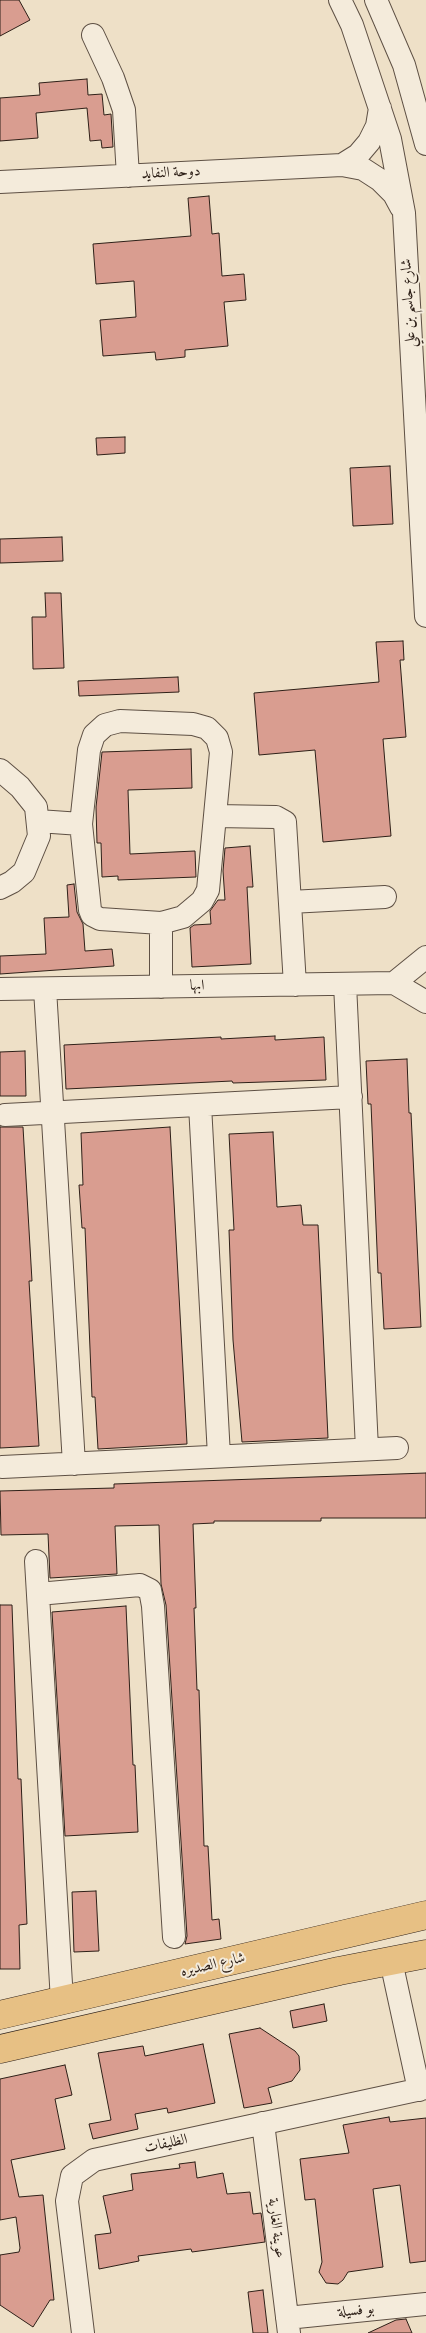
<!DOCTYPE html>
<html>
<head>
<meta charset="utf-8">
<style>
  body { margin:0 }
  canvas { display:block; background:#eee0c7 }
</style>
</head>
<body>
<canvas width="426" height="2333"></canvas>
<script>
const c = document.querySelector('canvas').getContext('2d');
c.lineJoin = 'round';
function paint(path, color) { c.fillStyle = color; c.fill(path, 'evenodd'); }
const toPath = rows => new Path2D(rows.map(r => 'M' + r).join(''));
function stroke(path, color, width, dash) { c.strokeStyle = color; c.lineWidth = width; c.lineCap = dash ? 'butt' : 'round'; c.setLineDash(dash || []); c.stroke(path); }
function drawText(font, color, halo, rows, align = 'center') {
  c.font = font + ' "IM FELL Great Primer",Amiri,serif'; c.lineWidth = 4; c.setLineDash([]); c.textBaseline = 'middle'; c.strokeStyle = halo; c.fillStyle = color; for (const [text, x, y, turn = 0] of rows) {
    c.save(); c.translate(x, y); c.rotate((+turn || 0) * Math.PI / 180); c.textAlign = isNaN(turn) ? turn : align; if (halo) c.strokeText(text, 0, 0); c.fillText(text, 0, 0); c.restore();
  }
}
const building = toPath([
  [0,0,19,0,30,20,0,36,0,0],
  [87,79,88,95,102,94,104,115,111,114,113,147,102,148,101,140,90,141,87,108,36,113,38,138,0,141,0,98,40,95,39,83,87,79],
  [209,196,212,234,219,233,222,276,244,274,246,300,224,302,228,346,185,350,185,357,156,360,155,352,103,356,100,320,136,317,134,281,96,284,93,244,191,236,188,198,209,196],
  [125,437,125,453,97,455,96,438,125,437],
  [390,466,393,524,353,526,350,468,390,466],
  [62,537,63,561,0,563,0,539,62,537],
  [45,593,61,593,64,668,33,669,32,617,46,617,45,593],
  [403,641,404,660,400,660,406,737,383,739,391,836,323,842,315,750,259,755,254,693,379,682,376,642,403,641],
  [178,677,179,692,79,696,78,681,178,677],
  [191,749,192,788,128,790,130,854,195,851,196,877,118,880,118,876,102,877,101,843,97,843,96,807,102,752,191,749],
  [250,846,253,887,247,887,251,964,192,967,190,928,194,925,211,924,210,911,218,900,225,900,223,871,225,848,250,846],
  [74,884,77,912,83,924,85,951,112,949,114,966,0,974,0,956,46,954,44,918,69,917,67,885,74,884],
  [275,1036,275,1040,324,1037,326,1080,233,1083,232,1081,66,1089,64,1045,221,1037,221,1039,275,1036],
  [25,1051,26,1096,0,1096,0,1052,25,1051],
  [407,1059,409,1113,411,1113,421,1327,384,1329,381,1273,378,1273,371,1104,368,1104,366,1061,407,1059],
  [0,1127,23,1127,32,1281,29,1281,39,1446,0,1448,0,1127],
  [170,1127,187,1444,98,1449,95,1397,92,1397,85,1228,82,1228,79,1185,83,1185,81,1133,170,1127],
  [273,1132,277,1207,301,1205,303,1225,318,1225,328,1438,242,1442,233,1340,229,1230,234,1230,229,1134,273,1132],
  [426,1473,426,1518,321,1518,321,1521,214,1521,214,1523,193,1524,196,1608,194,1608,197,1690,199,1690,204,1846,208,1846,212,1920,219,1919,221,1939,185,1944,187,1936,166,1605,161,1584,159,1525,115,1526,117,1574,50,1578,48,1534,1,1535,0,1491,114,1488,114,1484,426,1473],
  [0,1605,12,1605,18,1779,21,1779,27,1924,19,1925,20,1969,0,1969,0,1605],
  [126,1606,133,1765,135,1765,138,1832,65,1836,52,1612,126,1606],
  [96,1891,99,1951,74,1952,72,1892,96,1891],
  [324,2004,327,2021,293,2028,290,2011,324,2004],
  [260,2028,295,2051,299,2056,300,2070,292,2081,268,2088,272,2103,244,2108,229,2034,260,2028],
  [203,2044,215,2103,168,2113,167,2108,135,2114,138,2129,93,2139,89,2124,111,2120,98,2053,143,2046,145,2056,203,2044],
  [65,2065,72,2095,55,2099,65,2149,11,2160,19,2197,43,2195,54,2300,50,2300,33,2327,0,2305,0,2255,19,2252,20,2248,16,2217,0,2220,0,2079,65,2065],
  [389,2117,390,2122,426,2118,426,2261,410,2263,400,2185,373,2189,383,2267,348,2272,343,2280,338,2284,326,2283,319,2272,322,2262,315,2199,305,2200,300,2159,349,2153,343,2125,389,2117],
  [195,2162,197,2178,223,2173,227,2194,250,2192,253,2214,261,2213,265,2242,192,2252,191,2249,138,2256,139,2261,99,2269,95,2235,111,2233,103,2196,133,2190,131,2174,180,2168,179,2164,195,2162],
  [263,2290,268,2333,253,2333,248,2292,263,2290],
  [406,2319,412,2333,368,2333,396,2320,406,2319]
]);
const minor = toPath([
  [340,0,352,25,390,139,404,213,426,616],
  [376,0,404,65,426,144],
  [93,35,113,78,124,110,128,176],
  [342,165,358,155,369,142,377,126,380,108],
  [0,182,342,165,363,169,380,180,394,194,401,207],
  [120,721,193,724,207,728,217,738,221,752,208,890,202,901,183,917,161,923,100,919,92,915,90,910,81,824,89,750,94,735,105,725,120,721],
  [0,770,20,787,36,807,39,836,24,872,12,882,0,888],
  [216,816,276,817,285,822,295,985],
  [38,821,81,824],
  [290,902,385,897],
  [161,923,161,987],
  [394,983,426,957],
  [345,984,367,1449],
  [0,989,394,983,426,1002],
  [45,989,74,1464],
  [200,1105,219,1456],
  [5,1115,351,1097],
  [2,1467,397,1448],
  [36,1561,62,2001],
  [38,1594,140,1585,150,1590,153,1606,174,1937],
  [391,1961,419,2090],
  [263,2123,289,2333],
  [287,2318,426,2304],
  [83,2333,67,2201,72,2176,94,2160,426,2088]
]);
const major = toPath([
  [0,2015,426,1915],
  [0,2049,339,1971,426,1954]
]);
const streetNames = [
  ["دوحة النفايد",171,173,-3],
  ["شارع جاسم بن علي",409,303,-93],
  ["ابها",197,986,-1],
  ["شارع الصديره",213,1965,-13],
  ["الظليفات",166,2144,-12],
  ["عوينة الغارية",276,2228,83],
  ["بو فسيلة",356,2311,-6]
];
paint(building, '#d99d90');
stroke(building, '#2e2018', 1);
stroke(minor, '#5e5044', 24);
stroke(major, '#2e2018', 29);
stroke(minor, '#f4ebdb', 22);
stroke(major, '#e7c084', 28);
drawText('15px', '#2e2018', '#f4ebdb', streetNames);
</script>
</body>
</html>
